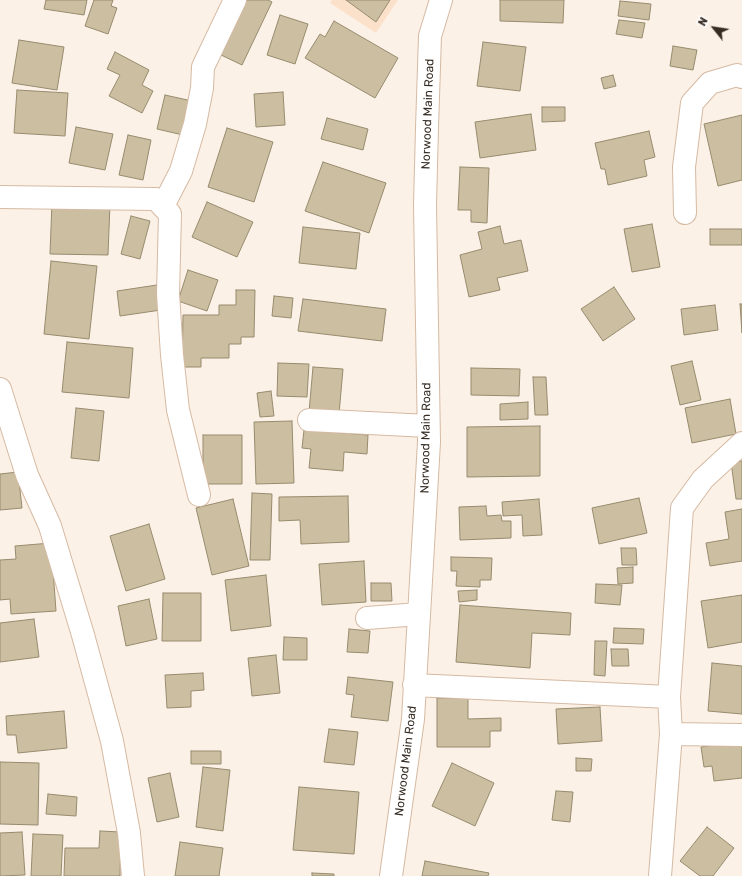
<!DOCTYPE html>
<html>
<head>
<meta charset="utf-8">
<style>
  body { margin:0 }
  #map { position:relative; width:742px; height:876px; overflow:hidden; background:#fcf1e7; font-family:Rubik,sans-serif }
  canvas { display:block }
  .north { position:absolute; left:694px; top:8px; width:40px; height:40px; -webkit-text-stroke:3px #fff; paint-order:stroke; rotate:300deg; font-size:11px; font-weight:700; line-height:16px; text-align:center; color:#362c23 }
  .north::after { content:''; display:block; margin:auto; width:14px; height:18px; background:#362c23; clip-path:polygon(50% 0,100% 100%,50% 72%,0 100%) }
</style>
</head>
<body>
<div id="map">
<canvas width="742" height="876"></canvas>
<div class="north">N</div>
</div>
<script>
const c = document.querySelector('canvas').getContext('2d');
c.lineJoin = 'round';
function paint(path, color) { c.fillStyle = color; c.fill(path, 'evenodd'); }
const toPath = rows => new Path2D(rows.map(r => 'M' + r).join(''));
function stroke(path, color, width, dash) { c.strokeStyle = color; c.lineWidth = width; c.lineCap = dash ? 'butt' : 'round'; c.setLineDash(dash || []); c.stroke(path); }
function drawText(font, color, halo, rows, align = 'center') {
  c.font = font + ' Rubik,sans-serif'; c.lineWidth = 3; c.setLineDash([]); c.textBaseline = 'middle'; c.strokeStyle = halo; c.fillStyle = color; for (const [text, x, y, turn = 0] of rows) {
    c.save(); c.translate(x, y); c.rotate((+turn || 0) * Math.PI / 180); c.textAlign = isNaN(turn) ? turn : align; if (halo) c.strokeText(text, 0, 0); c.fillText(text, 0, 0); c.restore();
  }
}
const built = toPath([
  [332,0,398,0,376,33,330,3]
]);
const building = toPath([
  [46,0,87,0,84,15,44,9,46,0],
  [94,0,113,0,111,6,117,8,108,34,85,26,94,0],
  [244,0,268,0,272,2,242,65,217,53,244,0],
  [346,0,390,0,376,22,346,0],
  [500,0,564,0,563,23,500,21,500,0],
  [620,1,651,4,649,20,618,16,620,1],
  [280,15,308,24,295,64,267,55,280,15],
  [619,20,645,23,642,38,616,34,619,20],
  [334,21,398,58,375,98,305,58,320,34,325,37,334,21],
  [19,40,64,47,57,90,12,83,19,40],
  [483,42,526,47,520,91,477,86,483,42],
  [673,46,697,50,693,70,670,66,673,46],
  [115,52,149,70,142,85,153,91,142,113,109,96,120,75,107,69,115,52],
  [613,75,616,86,604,89,601,78,613,75],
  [17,90,68,93,65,136,14,133,17,90],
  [283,92,285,125,256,127,254,94,283,92],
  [165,95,192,101,183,135,157,129,165,95],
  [542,107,565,107,565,121,542,122,542,107],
  [531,114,536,150,480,158,475,122,531,114],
  [742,115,742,180,718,186,704,124,742,115],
  [327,118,368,129,363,150,321,139,327,118],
  [76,127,113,134,105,170,69,163,76,127],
  [227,128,273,142,254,202,208,187,227,128],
  [649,131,655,157,644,160,647,176,608,185,605,169,601,169,595,143,649,131],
  [128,135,151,140,143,180,119,175,128,135],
  [323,162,386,183,369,233,305,211,323,162],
  [460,167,489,168,487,223,471,222,471,210,458,210,460,167],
  [52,202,110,204,108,255,50,254,52,202],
  [207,202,253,222,237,257,192,237,207,202],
  [131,216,150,221,140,259,121,254,131,216],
  [652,224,660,267,632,272,624,229,652,224],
  [500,226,504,244,521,240,528,271,497,278,500,290,469,297,460,255,482,249,478,232,500,226],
  [303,227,360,233,356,269,299,263,303,227],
  [710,229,742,229,742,245,710,245,710,229],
  [51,261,97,266,89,339,44,334,51,261],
  [188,270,218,280,207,311,178,301,188,270],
  [157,285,161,310,120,316,117,291,157,285],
  [614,287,635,319,603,341,581,309,614,287],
  [236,290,255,290,254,337,241,337,241,344,229,344,229,358,201,358,201,367,182,367,183,315,219,315,219,305,236,305,236,290],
  [274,296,293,298,291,318,272,316,274,296],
  [303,299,386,309,382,341,298,331,303,299],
  [740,304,742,304,742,333,740,304],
  [715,305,718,330,684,335,681,309,715,305],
  [67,342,133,348,129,398,62,392,67,342],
  [692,361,701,400,680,405,671,366,692,361],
  [278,363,309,364,307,397,277,396,278,363],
  [313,367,343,369,339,414,309,412,313,367],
  [471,368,520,369,519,396,471,395,471,368],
  [533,377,546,377,548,415,535,415,533,377],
  [271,391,274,416,260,417,257,393,271,391],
  [730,399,736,434,692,443,685,408,730,399],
  [528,402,528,419,500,420,500,404,528,402],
  [76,408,104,411,99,461,71,458,76,408],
  [292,421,294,483,256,484,254,422,292,421],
  [540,426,540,476,467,477,467,427,540,426],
  [304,430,368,435,367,454,344,452,343,471,309,468,311,449,302,448,304,430],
  [203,435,242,435,242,484,203,484,203,435],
  [742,461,742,499,736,499,731,462,742,461],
  [18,472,22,508,0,510,0,474,18,472],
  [252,493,272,494,270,560,250,560,252,493],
  [348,496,349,542,301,544,300,520,279,521,279,497,348,496],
  [639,498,647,533,599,544,592,508,639,498],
  [233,499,249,566,212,575,196,508,233,499],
  [539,499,542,535,523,536,522,515,503,516,502,502,539,499],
  [486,506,487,516,501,515,502,521,511,521,511,538,460,540,459,507,486,506],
  [742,509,742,561,710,566,706,543,729,539,725,512,742,509],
  [149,524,165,579,126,591,110,536,149,524],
  [51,543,56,611,11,614,10,599,0,600,0,560,16,559,15,546,51,543],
  [621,548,636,548,637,565,622,565,621,548],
  [451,557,492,558,491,580,480,580,480,587,456,586,457,571,451,571,451,557],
  [364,561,366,602,322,605,319,564,364,561],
  [633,567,633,583,618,584,617,568,633,567],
  [266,575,271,626,231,631,225,580,266,575],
  [371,583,391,583,392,601,371,601,371,583],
  [596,584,622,585,620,605,595,603,596,584],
  [477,590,477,600,459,602,458,591,477,590],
  [163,593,201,593,201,641,162,641,163,593],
  [742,595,742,642,708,648,701,601,742,595],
  [149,599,157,639,126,646,118,606,149,599],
  [460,605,571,613,570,635,532,633,530,668,456,662,460,605],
  [34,619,39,657,0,662,0,623,34,619],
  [614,628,644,629,643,644,613,643,614,628],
  [349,629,370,631,368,653,347,652,349,629],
  [284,637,307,638,307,660,283,660,284,637],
  [595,641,607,641,605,676,594,675,595,641],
  [611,649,628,649,629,666,612,666,611,649],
  [276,655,280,693,252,696,248,658,276,655],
  [712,663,742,666,742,714,708,711,712,663],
  [203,673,204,690,191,691,191,707,167,708,165,675,203,673],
  [348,677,393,682,388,721,351,717,354,695,346,694,348,677],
  [437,698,468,698,468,719,501,718,501,731,490,731,490,747,437,747,437,698],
  [600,707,602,741,558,744,556,709,600,707],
  [64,711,67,748,18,753,16,735,7,735,6,716,64,711],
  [329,729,358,732,354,765,324,762,329,729],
  [742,741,742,778,714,781,712,766,704,767,701,747,742,741],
  [191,751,221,751,221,764,191,764,191,751],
  [576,758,592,759,591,771,576,771,576,758],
  [0,762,39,763,38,825,0,824,0,762],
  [452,763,494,783,475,826,432,806,452,763],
  [203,767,230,770,223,831,196,827,203,767],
  [170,773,179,817,157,822,148,778,170,773],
  [299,787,359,792,354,854,293,850,299,787],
  [556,791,573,792,570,822,552,820,556,791],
  [48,794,77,797,76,816,46,814,48,794],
  [707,827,734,848,713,876,700,876,680,861,707,827],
  [100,831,121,832,120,876,64,876,65,848,99,848,100,831],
  [22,832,25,875,0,876,0,833,22,832],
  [33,834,63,835,61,876,31,876,33,834],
  [180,842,223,848,219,876,175,876,180,842],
  [425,861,489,873,488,876,422,876,425,861],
  [312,873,334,874,334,876,312,876,312,873]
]);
const street = toPath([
  [0,197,156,199,170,214,168,294,172,355,178,410,199,495],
  [163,206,181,171,195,124,202,88,203,67,235,0],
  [685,213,684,167,692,103,710,83,737,75,742,77],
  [0,389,27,475,50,526,83,635,112,741,129,833,133,876],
  [309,420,428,426],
  [367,618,419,614],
  [414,685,669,697],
  [671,734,742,735],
  [391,876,413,719,429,442,425,205,427,128,430,36,441,0],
  [660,876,671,734,669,697,682,508,703,479,742,443]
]);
const streetNames = [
  ["Norwood Main Road",428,114,-88],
  ["Norwood Main Road",426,438,-89],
  ["Norwood Main Road",406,761,-83]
];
paint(built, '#fce1ca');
paint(building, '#ccbfa1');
stroke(building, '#978b6e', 1);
stroke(street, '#d5baa3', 24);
stroke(street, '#fff', 22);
drawText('12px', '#362c23', '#fff', streetNames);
</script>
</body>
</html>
